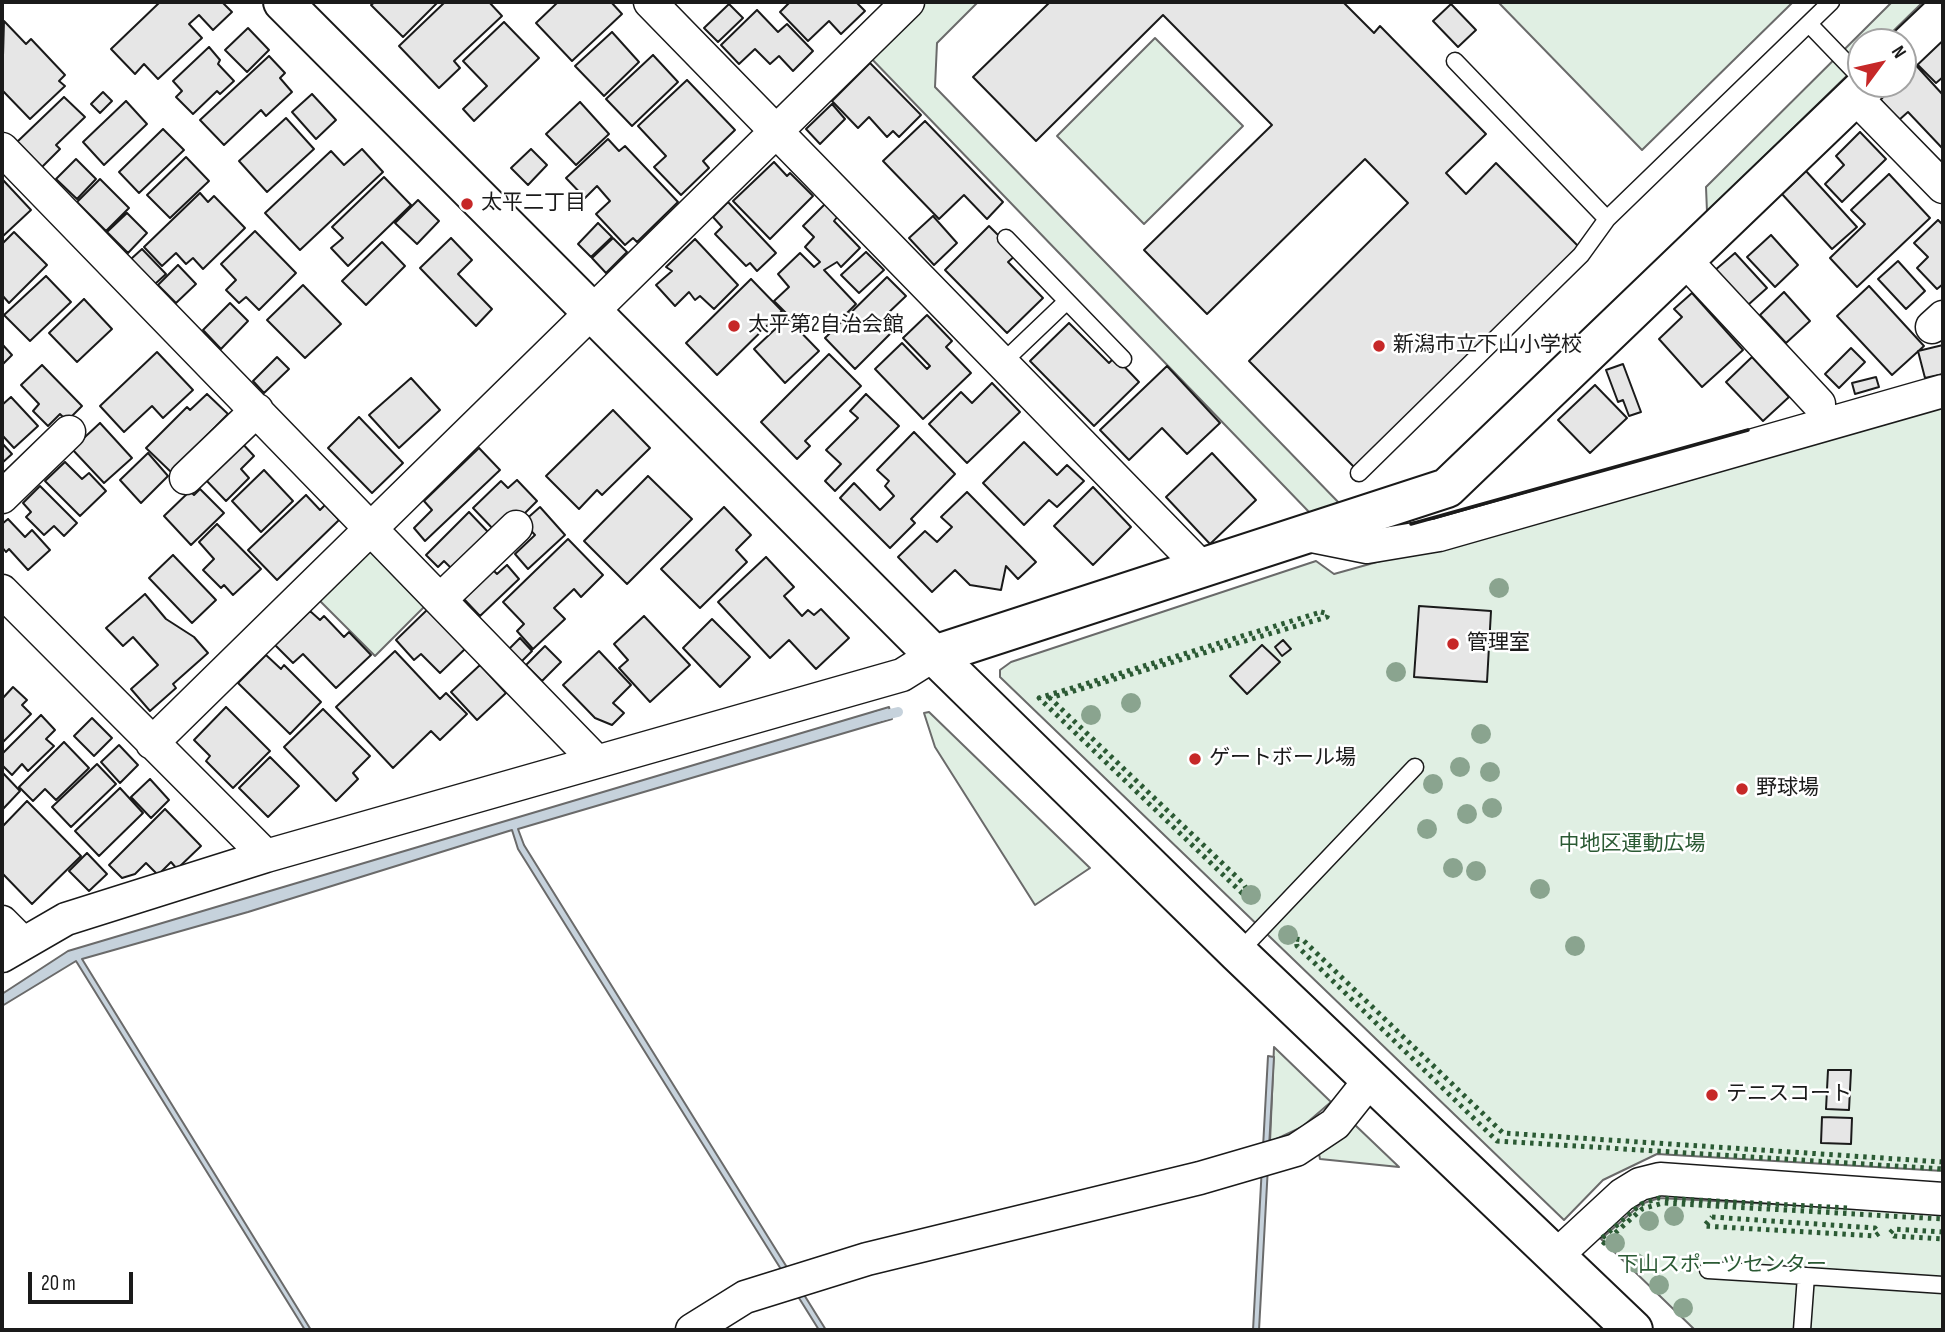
<!DOCTYPE html>
<html>
<head>
<meta charset="utf-8">
<style>
  body { margin:0 }
  #map { position:relative; width:1945px; height:1332px; overflow:hidden; background:#fff; font-family:"Sofia Sans Condensed",sans-serif }
  canvas { display:block }
  .frame { position:absolute; inset:0; border:4px solid #1a1a1a; pointer-events:none }
  .north { position:absolute; left:1847px; top:28px; width:70px; height:70px; box-sizing:border-box; background:#fff; border:2px solid #a3a3a3; border-radius:50%; rotate:57deg; font-size:19px; font-weight:700; line-height:28px; text-align:center; color:#1a1a1a }
  .north::after { content:''; display:block; margin:auto; width:24px; height:32px; background:#c62828; clip-path:polygon(50% 0,100% 100%,50% 72%,0 100%) }
  .scale { position:absolute; left:28px; top:1272px; width:105px; height:32px; box-sizing:border-box; border:4px solid #1a1a1a; border-top:0; padding-left:9px; font-size:21px; line-height:24px; white-space:nowrap; color:#1a1a1a; -webkit-text-stroke:5px #fff; paint-order:stroke }
</style>
</head>
<body>
<div id="map">
<canvas width="1945" height="1332"></canvas>
<div class="frame"></div>
<div class="north">N</div>
<div class="scale">20 m</div>
</div>
<script>
const c = document.querySelector('canvas').getContext('2d');
c.lineJoin = 'round';
function paint(path, color) { c.fillStyle = color; c.fill(path, 'evenodd'); }
const toPath = rows => new Path2D(rows.map(r => 'M' + r).join(''));
function stroke(path, color, width, dash) { c.strokeStyle = color; c.lineWidth = width; c.lineCap = dash ? 'butt' : 'round'; c.setLineDash(dash || []); c.stroke(path); }
function drawText(font, color, halo, rows, align = 'center') {
  c.font = font + ' "Sofia Sans Condensed","Noto Sans JP",sans-serif'; c.lineWidth = 5; c.setLineDash([]); c.textBaseline = 'middle'; c.strokeStyle = halo; c.fillStyle = color; for (const [text, x, y, turn = 0] of rows) {
    c.save(); c.translate(x, y); c.rotate((+turn || 0) * Math.PI / 180); c.textAlign = isNaN(turn) ? turn : align; if (halo) c.strokeText(text, 0, 0); c.fillText(text, 0, 0); c.restore();
  }
}
const green = toPath([
  [920,2,978,2,937,43,935,87,1342,506,1310,513,867,54,920,2],
  [1498,2,1793,2,1642,150,1498,2],
  [1892,2,1923,2,1882,42,1861,42,1861,62,1707,212,1706,187,1892,2],
  [1155,38,1243,126,1144,224,1057,136,1155,38],
  [1943,402,1943,1171,1657,1154,1603,1180,1564,1220,1000,677,1000,670,1011,662,1316,561,1334,574,1685,476,1690,480,1943,402],
  [367,542,427,604,375,656,314,595,367,542],
  [929,712,1090,868,1035,905,935,747,924,713,929,712],
  [1274,1047,1331,1102,1302,1127,1270,1142,1274,1047],
  [1354,1124,1399,1167,1320,1159,1319,1154,1345,1136,1354,1124],
  [1659,1198,1943,1213,1943,1330,1695,1330,1601,1239,1641,1204,1659,1198]
]);
const water = toPath([
  [889,707,892,719,518,829,524,845,826,1330,819,1330,518,849,512,830,248,912,82,959,311,1330,305,1330,76,961,2,1006,2,994,68,951,889,707],
  [1268,1056,1274,1057,1259,1330,1253,1330,1268,1056]
]);
const stream = toPath([
  [877,717,898,712]
]);
const building = toPath([
  [160,2,222,2,232,12,213,30,199,15,189,24,202,38,158,79,144,64,135,74,111,49,160,2],
  [375,2,438,2,403,37,371,5,375,2],
  [445,2,489,2,502,16,454,61,460,68,439,88,399,46,445,2],
  [558,2,611,2,622,14,572,61,536,23,558,2],
  [790,2,856,2,865,11,841,34,829,21,808,41,780,12,790,2],
  [1050,2,1343,2,1374,33,1380,26,1486,134,1446,173,1466,194,1496,163,1579,247,1355,468,1249,361,1408,203,1365,159,1207,314,1144,250,1272,125,1163,15,1036,141,973,77,1050,2],
  [729,4,743,18,718,42,704,28,729,4],
  [1451,4,1476,30,1458,47,1433,21,1451,4],
  [757,10,778,32,787,24,813,51,793,71,779,56,770,64,755,49,739,64,721,45,757,10],
  [4,21,26,44,31,39,65,75,59,81,65,86,30,119,2,90,4,21],
  [504,22,539,58,474,121,463,109,487,86,463,61,504,22],
  [248,28,269,50,247,72,225,50,248,28],
  [612,32,639,62,604,96,575,66,612,32],
  [1943,37,1943,77,1936,83,1916,63,1943,37],
  [209,47,220,60,218,64,234,81,220,94,217,91,193,114,176,97,182,91,173,81,209,47],
  [653,55,678,82,632,126,606,99,653,55],
  [269,56,285,73,280,78,292,92,266,116,261,110,224,145,200,120,269,56],
  [1912,61,1943,95,1943,149,1908,112,1899,120,1876,95,1887,84,1903,84,1903,69,1912,61],
  [870,63,921,115,899,137,893,131,887,137,869,117,858,128,832,101,870,63],
  [687,80,735,130,703,161,709,168,681,195,654,167,666,156,638,126,687,80],
  [103,92,112,101,100,113,91,104,103,92],
  [312,94,336,120,316,139,292,112,312,94],
  [64,97,85,117,56,145,60,149,42,167,17,142,64,97],
  [126,101,147,124,104,165,83,142,126,101],
  [580,102,609,134,576,165,546,134,580,102],
  [832,104,845,119,820,144,806,129,832,104],
  [286,118,314,149,267,192,239,161,286,118],
  [925,121,1003,202,987,219,964,195,939,219,883,161,925,121],
  [163,129,184,150,139,193,119,172,163,129],
  [1860,132,1886,159,1842,202,1825,184,1844,165,1836,156,1860,132],
  [608,139,619,151,625,146,678,202,637,242,633,238,625,245,596,214,610,201,597,186,585,198,566,178,608,139],
  [362,149,383,172,300,250,265,213,331,151,344,165,362,149],
  [531,149,547,165,528,185,511,168,531,149],
  [186,157,209,181,170,218,147,195,186,157],
  [76,159,96,179,77,199,56,179,76,159],
  [774,162,787,176,790,173,813,196,770,239,733,201,774,162],
  [1806,171,1857,227,1832,249,1782,194,1806,171],
  [1889,174,1930,218,1857,287,1830,258,1865,224,1851,210,1889,174],
  [384,177,411,205,348,266,331,248,343,238,332,227,384,177],
  [100,179,129,208,106,231,77,202,100,179],
  [3,180,31,210,2,237,2,181,3,180],
  [200,193,208,202,214,196,245,228,203,269,193,258,186,264,176,253,162,266,144,247,200,193],
  [418,200,439,221,417,244,395,223,418,200],
  [728,202,776,253,757,271,750,263,746,266,715,234,722,227,713,217,728,202],
  [826,203,838,216,834,221,860,248,841,267,837,262,824,270,856,304,831,329,822,319,816,324,811,319,806,324,800,319,796,323,774,301,789,287,778,274,800,253,814,267,820,262,805,247,814,237,803,226,826,203],
  [127,213,147,233,128,253,107,232,127,213],
  [933,216,957,243,934,265,909,238,933,216],
  [1938,220,1943,225,1943,284,1937,289,1917,268,1928,257,1914,243,1938,220],
  [598,223,612,237,591,257,578,244,598,223],
  [989,226,1017,254,1008,262,1043,298,1007,333,945,270,989,226],
  [255,231,296,273,259,310,246,297,239,303,226,290,236,280,221,264,255,231],
  [14,232,47,265,9,303,2,295,2,244,14,232],
  [1771,235,1798,265,1775,287,1747,257,1771,235],
  [451,238,472,260,458,274,492,309,476,326,420,268,451,238],
  [613,238,627,252,606,273,592,258,613,238],
  [695,239,738,285,714,309,700,296,695,300,689,292,675,306,656,285,672,271,666,267,695,239],
  [382,242,405,266,366,305,342,281,382,242],
  [142,249,166,274,155,284,131,259,142,249],
  [866,252,884,270,859,293,841,275,866,252],
  [1735,253,1767,288,1739,313,1714,271,1735,253],
  [1898,261,1925,291,1906,309,1878,279,1898,261],
  [178,265,196,284,176,303,158,285,178,265],
  [46,276,71,302,30,341,4,315,46,276],
  [887,277,906,296,886,315,897,327,855,369,825,338,887,277],
  [751,279,782,311,717,375,686,343,751,279],
  [303,285,341,324,305,358,267,320,303,285],
  [1869,286,1924,346,1892,375,1837,316,1869,286],
  [1784,292,1810,321,1786,343,1760,315,1784,292],
  [1692,293,1743,350,1702,387,1659,339,1682,317,1674,309,1692,293],
  [84,299,112,329,77,362,49,333,84,299],
  [230,303,248,321,221,349,203,330,230,303],
  [927,315,952,341,946,347,971,373,923,419,875,369,902,343,927,369,930,366,903,338,927,315],
  [787,318,819,351,785,383,754,349,787,318],
  [1069,323,1109,363,1115,357,1139,382,1094,426,1030,361,1069,323],
  [2,344,12,355,2,365,2,344],
  [1943,345,1943,374,1925,378,1918,351,1943,345],
  [1851,348,1865,362,1839,388,1825,374,1851,348],
  [157,352,193,390,163,418,152,406,124,432,100,406,157,352],
  [829,354,861,386,805,441,810,446,797,459,761,422,829,354],
  [277,357,289,369,264,393,253,381,277,357],
  [1752,357,1789,397,1763,421,1726,382,1752,357],
  [1623,364,1641,412,1629,416,1623,400,1618,402,1606,370,1623,364],
  [42,365,82,406,67,421,60,414,48,426,33,411,39,404,21,385,42,365],
  [1167,366,1220,423,1187,454,1162,428,1129,460,1100,430,1167,366],
  [1876,377,1879,387,1855,394,1852,383,1876,377],
  [411,378,440,410,399,448,369,415,411,378],
  [992,383,1020,412,967,463,929,424,961,392,972,403,992,383],
  [1595,385,1627,418,1590,453,1558,420,1595,385],
  [207,394,228,414,171,472,146,448,187,407,190,410,207,394],
  [866,394,899,426,835,491,825,481,841,464,826,450,858,418,850,411,866,394],
  [11,397,38,426,14,448,2,435,2,405,11,397],
  [613,410,650,448,602,495,597,490,579,509,546,476,613,410],
  [359,417,403,463,372,493,328,448,359,417],
  [100,423,132,458,104,483,72,449,100,423],
  [914,432,955,474,911,519,915,523,890,548,840,498,854,483,880,510,894,496,885,486,889,481,877,470,914,432],
  [240,441,254,456,241,469,249,478,226,501,204,478,240,441],
  [1024,442,1057,475,1067,465,1084,481,1057,507,1049,500,1024,525,983,483,1024,442],
  [2,443,12,454,2,463,2,443],
  [479,448,500,470,425,541,414,528,432,510,424,501,479,448],
  [148,453,168,476,141,503,120,480,148,453],
  [1212,453,1256,500,1210,544,1166,497,1212,453],
  [65,462,82,479,89,473,106,491,80,516,45,481,65,462],
  [264,470,293,501,261,532,232,501,264,470],
  [648,476,692,519,627,584,584,541,648,476],
  [517,480,537,501,521,517,516,511,495,531,473,508,501,481,508,488,517,480],
  [40,486,77,523,64,536,54,526,44,535,26,517,31,512,23,503,40,486],
  [1093,487,1131,527,1093,565,1054,526,1093,487],
  [200,489,224,513,191,545,164,516,190,491,194,495,200,489],
  [967,492,1036,562,1018,579,1006,566,1001,590,970,585,955,570,932,592,898,557,925,531,937,542,952,527,941,517,967,492],
  [306,495,320,510,325,505,339,520,277,580,248,550,306,495],
  [540,507,565,535,528,569,515,554,535,535,523,522,540,507],
  [724,507,751,535,736,550,747,562,700,608,661,569,724,507],
  [469,512,489,533,452,569,444,561,438,567,426,555,469,512],
  [8,519,25,537,32,530,50,550,28,570,9,549,6,552,2,547,2,524,8,519],
  [217,524,261,569,233,595,224,585,221,588,203,570,214,559,199,542,217,524],
  [568,539,603,575,581,597,574,589,554,608,565,619,533,649,517,631,524,624,503,602,568,539],
  [173,555,216,600,192,623,149,578,173,555],
  [766,557,794,587,784,596,802,616,808,610,814,615,821,609,849,638,816,669,789,640,770,658,718,602,766,557],
  [507,565,519,579,480,616,463,598,493,570,497,574,507,565],
  [145,594,166,619,194,637,208,653,173,684,176,688,150,711,131,689,158,665,133,637,123,646,106,628,145,594],
  [1419,606,1491,611,1487,682,1414,677,1419,606],
  [428,609,466,648,440,673,421,654,414,660,396,640,428,609],
  [310,611,320,620,324,616,344,637,349,632,371,655,336,688,303,654,293,663,275,645,310,611],
  [644,616,690,665,650,702,619,668,628,660,614,644,644,616],
  [712,619,750,657,720,687,683,648,712,619],
  [520,638,532,651,520,663,508,650,520,638],
  [1283,640,1291,649,1282,656,1275,647,1283,640],
  [1262,645,1280,662,1247,694,1230,676,1262,645],
  [545,646,561,662,542,681,526,665,545,646],
  [395,651,440,699,446,693,467,714,440,740,431,731,393,768,336,707,395,651],
  [599,651,631,685,613,703,624,713,612,725,595,718,563,685,599,651],
  [266,655,281,669,284,665,321,702,290,734,238,683,266,655],
  [480,665,506,693,477,720,451,692,480,665],
  [13,687,27,700,22,705,31,714,2,743,2,699,13,687],
  [226,707,270,751,233,788,206,761,210,756,194,740,226,707],
  [323,709,370,756,353,773,358,779,336,801,284,747,323,709],
  [41,715,55,730,46,739,54,746,28,771,22,764,12,775,2,765,2,754,41,715],
  [92,718,112,738,94,756,74,736,92,718],
  [64,742,89,768,56,800,45,789,33,801,19,787,64,742],
  [119,745,138,765,120,783,101,762,119,745],
  [270,757,299,786,268,817,239,788,270,757],
  [97,764,116,784,71,827,52,807,97,764],
  [2,772,20,791,2,810,2,772],
  [150,779,169,800,151,818,131,797,150,779],
  [120,788,143,813,99,856,75,831,120,788],
  [27,801,81,856,32,904,2,873,2,827,27,801],
  [165,809,201,846,177,869,171,862,158,875,146,863,135,874,122,878,109,865,165,809],
  [87,853,107,874,89,891,69,871,87,853],
  [1828,1070,1851,1070,1849,1110,1826,1109,1828,1070],
  [1822,1117,1852,1118,1851,1144,1821,1143,1822,1117]
]);
const lane = toPath([
  [1809,24,1861,78],
  [1455,61,1607,219],
  [1006,238,1123,359],
  [1002,363,1067,301],
  [1359,473,1581,255,1607,219,1831,2],
  [1238,953,1415,767],
  [1708,1270,1806,1276],
  [1802,1330,1806,1276,1943,1285]
]);
const street = toPath([
  [650,2,1203,569],
  [1855,97,1943,187],
  [2,149,596,761],
  [1685,260,1819,404],
  [1932,327,1943,317],
  [186,478,257,410],
  [2,497,69,432],
  [1307,535,1367,547,1439,535,1943,391],
  [2,591,266,856],
  [441,599,516,527],
  [152,743,908,2],
  [2,922,23,943],
  [2,956,66,919,266,856,902,675,934,655],
  [1555,1257,1622,1195,1640,1184,1660,1179,1943,1199],
  [692,1330,745,1297,867,1259,1200,1178,1296,1150,1335,1124,1370,1080]
]);
const secondary = toPath([
  [283,2,934,655,1238,953,1633,1330],
  [1903,51,1943,13],
  [934,655,1447,488,1868,84]
]);
const hedge = toPath([
  [1321,612,1328,614,1327,617,1050,698,1243,883,1246,888,1242,893,1039,698,1321,612],
  [1943,1162,1503,1133,1303,940,1296,939,1297,946,1497,1141,1943,1169],
  [1847,1208,1659,1198,1641,1204,1601,1239,1604,1243,1642,1209,1663,1203,1943,1219],
  [1712,1217,1875,1228,1879,1233,1875,1236,1704,1226,1712,1217],
  [1943,1232,1894,1229,1890,1233,1894,1236,1943,1239]
]);
const wall = toPath([
  [1411,524,1748,430]
]);
const trees = [
  [1499,588],
  [1396,672],
  [1131,703],
  [1091,715],
  [1481,734],
  [1460,767],
  [1490,772],
  [1433,784],
  [1492,808],
  [1467,814],
  [1427,829],
  [1453,868],
  [1476,871],
  [1540,889],
  [1251,895],
  [1288,935],
  [1575,946],
  [1674,1216],
  [1649,1221],
  [1615,1243],
  [1636,1263],
  [1659,1285],
  [1683,1308]
];
const markers = [
  [467,204,7,"#c62828"],
  [734,326,7,"#c62828"],
  [1379,346,7,"#c62828"],
  [1453,644,7,"#c62828"],
  [1195,759,7,"#c62828"],
  [1742,789,7,"#c62828"],
  [1712,1095,7,"#c62828"]
];
const poiNames = [
  ["太平二丁目",481,204],
  ["太平第2自治会館",748,326],
  ["新潟市立下山小学校",1393,346],
  ["管理室",1467,644],
  ["ゲートボール場",1209,759],
  ["野球場",1756,789],
  ["テニスコート",1726,1095]
];
const parkNames = [
  ["中地区運動広場",1632,845],
  ["下山スポーツセンター",1722,1266]
];
paint(green, '#e0efe3');
stroke(green, '#6a6a6a', 2);
paint(water, '#c6d2dc');
stroke(water, '#6a6a6a', 2);
stroke(stream, '#c6d2dc', 10);
paint(building, '#e6e6e6');
stroke(building, '#1a1a1a', 2);
stroke(lane, '#1a1a1a', 19);
stroke(street, '#1a1a1a', 35);
stroke(secondary, '#1a1a1a', 42);
stroke(lane, '#fff', 16);
stroke(street, '#fff', 32);
stroke(secondary, '#fff', 38);
stroke(hedge, '#2b5a34', 5, [3.5, 5]);
stroke(wall, '#1a1a1a', 3.5);
c.fillStyle = '#8aa48f';
for (const [x, y] of trees) { c.beginPath(); c.arc(x, y, 10, 0, 2 * Math.PI); c.fill(); }
for (const [x, y, r, color] of markers) { const dot = new Path2D(); dot.arc(x, y, r, 0, 2 * Math.PI); c.fillStyle = color; c.fill(dot); stroke(dot, '#fff', 2.5); }
drawText('21px', '#1a1a1a', '#fff', poiNames, 'left');
drawText('21px', '#2b5a34', '#fff', parkNames);
</script>
</body>
</html>
